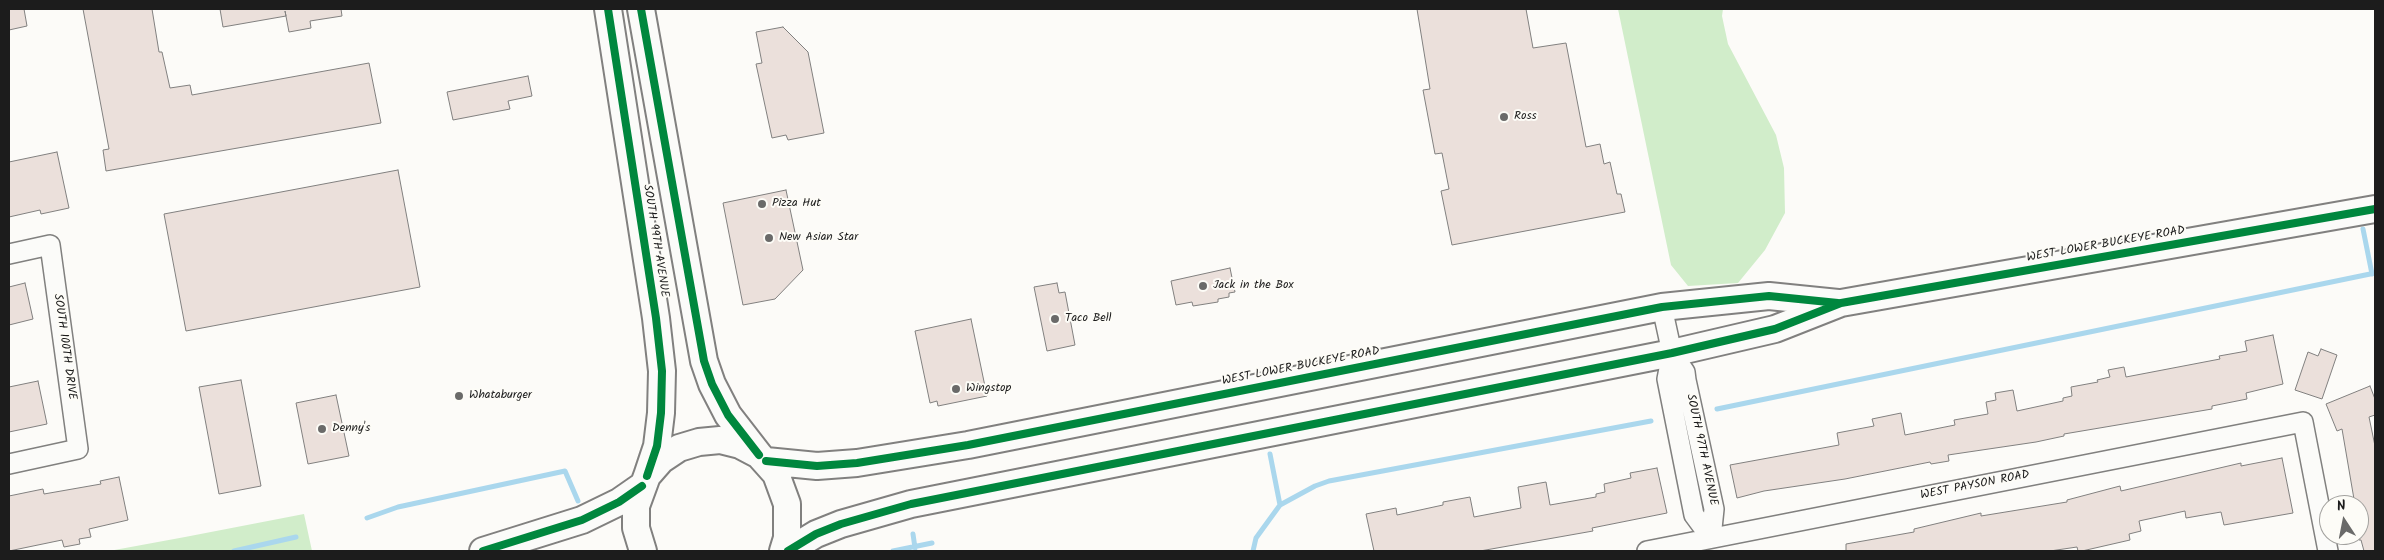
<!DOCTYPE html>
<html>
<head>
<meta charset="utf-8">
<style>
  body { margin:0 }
  #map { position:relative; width:2384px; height:560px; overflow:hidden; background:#fcfbf8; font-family:Kalam,sans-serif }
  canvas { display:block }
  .frame { position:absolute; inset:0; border:10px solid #1c1c1c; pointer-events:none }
  .north { position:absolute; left:2319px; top:495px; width:50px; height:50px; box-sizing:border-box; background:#fdfcf7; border:1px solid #a3a29f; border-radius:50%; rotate:349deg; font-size:14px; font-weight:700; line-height:20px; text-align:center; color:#1c1c1c }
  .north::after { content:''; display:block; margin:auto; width:18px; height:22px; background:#6a6a69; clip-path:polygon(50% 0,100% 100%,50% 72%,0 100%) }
</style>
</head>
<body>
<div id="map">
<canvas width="2384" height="560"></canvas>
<div class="frame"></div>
<div class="north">N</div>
</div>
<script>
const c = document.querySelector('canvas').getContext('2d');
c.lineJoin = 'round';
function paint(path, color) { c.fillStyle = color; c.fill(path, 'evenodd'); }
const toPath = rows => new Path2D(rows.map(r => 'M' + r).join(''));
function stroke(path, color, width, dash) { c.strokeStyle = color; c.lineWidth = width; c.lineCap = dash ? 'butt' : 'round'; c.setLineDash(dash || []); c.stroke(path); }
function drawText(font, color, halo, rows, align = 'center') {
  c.font = font + ' Kalam,sans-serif'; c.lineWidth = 4; c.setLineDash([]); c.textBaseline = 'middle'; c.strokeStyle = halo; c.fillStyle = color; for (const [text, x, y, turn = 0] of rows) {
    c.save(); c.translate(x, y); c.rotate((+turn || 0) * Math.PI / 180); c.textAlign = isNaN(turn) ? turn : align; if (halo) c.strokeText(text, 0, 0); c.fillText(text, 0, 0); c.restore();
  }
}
const green = toPath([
  [1618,9,1723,9,1722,16,1728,44,1776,135,1784,168,1785,213,1765,250,1738,283,1688,286,1671,265],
  [304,514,312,551,109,551,185,537]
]);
const stream = toPath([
  [2363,229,2372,274],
  [1717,409,2375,273],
  [1270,454,1280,505],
  [367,518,398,507,565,471,578,501],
  [913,534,915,548],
  [234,551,296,537],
  [893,551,932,543],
  [1253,551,1256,538,1280,505,1315,486,1329,481,1651,421]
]);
const building = toPath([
  [9,9,24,9,27,26,9,30,9,9],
  [83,9,152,9,159,52,162,52,170,88,190,85,192,95,369,63,381,123,106,171,103,150,109,149,83,9],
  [220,9,341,9,342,16,310,21,311,28,289,32,285,11,286,16,223,27,220,9],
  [1417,9,1526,9,1533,48,1566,43,1586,147,1600,144,1604,164,1610,162,1617,194,1621,194,1625,212,1452,245,1441,191,1449,189,1442,153,1435,154,1423,90,1430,89,1417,9],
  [783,27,808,52,824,133,788,140,786,135,772,138,756,64,762,63,756,32,783,27],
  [528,76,532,96,508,101,510,109,453,120,447,92,528,76],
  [57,152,69,208,41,214,40,210,9,217,9,162,57,152],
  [398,170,420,287,186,331,164,214,398,170],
  [786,190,803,270,775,299,743,305,723,203,786,190],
  [1230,268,1235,292,1229,293,1229,297,1218,299,1218,302,1193,306,1192,302,1176,305,1171,281,1230,268],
  [25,283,33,319,9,325,9,287,25,283],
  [1057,283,1059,293,1065,292,1075,345,1047,351,1034,287,1057,283],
  [971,319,987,396,938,406,937,401,930,403,915,331,971,319],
  [2273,335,2283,384,2246,393,2247,399,2212,406,2212,409,2064,434,2064,436,2036,442,1948,455,1949,461,1931,464,1930,462,1845,479,1764,491,1737,498,1730,465,1839,445,1837,433,1874,426,1872,419,1901,413,1905,435,1955,425,1954,420,1988,414,1986,402,1996,400,1995,393,2013,390,2017,411,2063,401,2063,398,2072,396,2071,387,2098,382,2097,380,2110,377,2108,370,2124,367,2126,377,2220,359,2219,356,2247,351,2245,341,2273,335],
  [2321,349,2337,355,2322,399,2295,390,2308,352,2318,356,2321,349],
  [241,380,261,486,219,494,199,387,241,380],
  [38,381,47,424,9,432,9,387,38,381],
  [2370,386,2375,399,2375,415,2369,417,2375,446,2375,551,2364,551,2361,540,2359,540,2359,504,2355,505,2342,429,2337,431,2326,404,2370,386],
  [336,395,349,456,308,464,296,403,336,395],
  [2282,458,2293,513,2224,525,2221,512,2186,518,2185,511,2139,521,2141,531,2129,534,2130,540,2082,551,2078,551,2077,547,2050,551,1846,551,1846,544,1914,532,1914,529,1981,513,1981,516,2067,502,2067,500,2120,486,2121,491,2241,463,2241,466,2282,458],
  [1657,468,1667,513,1592,528,1593,531,1480,551,1374,551,1366,514,1396,508,1397,515,1443,505,1443,502,1470,497,1474,517,1521,508,1518,487,1546,482,1550,505,1596,497,1596,494,1605,492,1604,484,1631,478,1630,473,1657,468],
  [119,477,128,520,89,529,91,537,79,539,80,544,64,547,62,540,9,551,9,496,43,489,44,494,101,484,100,481,119,477]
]);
const street = toPath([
  [9,254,50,245,78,449,9,464],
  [1662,307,1672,353,1685,372,1686,380,1714,509,1711,538],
  [1672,353,1667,379,1694,515,1711,538],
  [1647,551,2303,422,2328,551]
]);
const secondary = toPath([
  [608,9,656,318,662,371,661,413,657,446,647,476],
  [641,9,704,361,712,384,728,415,759,455],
  [766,461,817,466,857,463,968,445,1662,307,1769,296,1838,303],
  [483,551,582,520,619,502,642,486],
  [643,551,636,528,636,506,647,476,661,460,679,448,699,442,720,440,740,445,759,455,776,474,787,504,787,538,783,551],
  [788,551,816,534,841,524,911,504,1672,353,1775,329,1841,303,2375,209]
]);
const cycleway = toPath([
  [608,9,656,318,662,371,661,413,657,446,647,476],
  [641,9,704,361,712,384,728,415,759,455],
  [766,461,817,466,857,463,968,445,1662,307,1769,296,1838,303],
  [483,551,582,520,619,502,642,486],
  [788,551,816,534,841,524,911,504,1672,353,1775,329,1841,303,2375,209]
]);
const markers = [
  [1504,117,5,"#6a6a69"],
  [762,204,5,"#6a6a69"],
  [769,238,5,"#6a6a69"],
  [1203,286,5,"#6a6a69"],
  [1055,319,5,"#6a6a69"],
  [956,389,5,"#6a6a69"],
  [459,396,5,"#6a6a69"],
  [322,429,5,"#6a6a69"]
];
const poiNames = [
  ["Ross",1514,117],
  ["Pizza Hut",772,204],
  ["New Asian Star",779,238],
  ["Jack in the Box",1213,286],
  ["Taco Bell",1065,319],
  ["Wingstop",966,389],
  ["Whataburger",469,396],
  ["Denny's",332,429]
];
const streetNames = [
  ["SOUTH 99TH AVENUE",655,241,81],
  ["WEST LOWER BUCKEYE ROAD",2106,245,-10],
  ["SOUTH 100TH DRIVE",64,347,82],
  ["WEST LOWER BUCKEYE ROAD",1301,367,-11],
  ["SOUTH 97TH AVENUE",1701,450,78],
  ["WEST PAYSON ROAD",1975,486,-11]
];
paint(green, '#d1edca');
stroke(stream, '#aad7ed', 5);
paint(building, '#ebe0db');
stroke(building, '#81807f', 1);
stroke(street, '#81807f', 22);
stroke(secondary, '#81807f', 30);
stroke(street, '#fbfbf9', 19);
stroke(secondary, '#fbfbf9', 26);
stroke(cycleway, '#00873e', 8);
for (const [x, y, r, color] of markers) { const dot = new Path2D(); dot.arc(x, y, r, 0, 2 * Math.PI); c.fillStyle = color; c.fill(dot); stroke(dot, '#fdfcf7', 2); }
drawText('12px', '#1c1c1c', '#fdfcf7', poiNames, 'left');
drawText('12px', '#1c1c1c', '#fdfcf7', streetNames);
</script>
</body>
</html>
